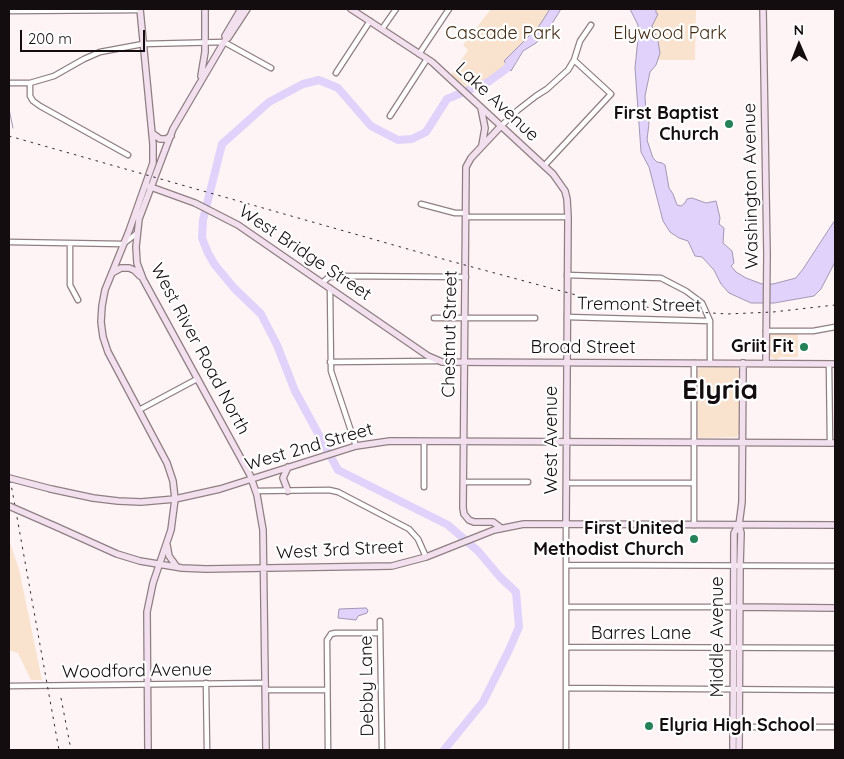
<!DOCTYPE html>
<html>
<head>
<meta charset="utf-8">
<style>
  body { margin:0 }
  #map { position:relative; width:844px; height:759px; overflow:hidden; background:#fef3f5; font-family:Quicksand,sans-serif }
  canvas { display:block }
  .frame { position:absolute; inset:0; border:10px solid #130d0f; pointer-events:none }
  .north { position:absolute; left:774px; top:20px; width:50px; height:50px; -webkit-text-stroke:4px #fff; paint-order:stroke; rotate:359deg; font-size:14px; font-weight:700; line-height:20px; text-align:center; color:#130d0f }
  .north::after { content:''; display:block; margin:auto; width:18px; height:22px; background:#130d0f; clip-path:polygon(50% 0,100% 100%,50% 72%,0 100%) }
  .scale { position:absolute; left:20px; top:30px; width:125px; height:22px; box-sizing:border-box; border:2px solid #130d0f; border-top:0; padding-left:6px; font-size:15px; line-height:18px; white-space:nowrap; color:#130d0f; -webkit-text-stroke:4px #fff; paint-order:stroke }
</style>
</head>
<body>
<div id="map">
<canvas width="844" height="759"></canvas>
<div class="frame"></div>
<div class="north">N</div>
<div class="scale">200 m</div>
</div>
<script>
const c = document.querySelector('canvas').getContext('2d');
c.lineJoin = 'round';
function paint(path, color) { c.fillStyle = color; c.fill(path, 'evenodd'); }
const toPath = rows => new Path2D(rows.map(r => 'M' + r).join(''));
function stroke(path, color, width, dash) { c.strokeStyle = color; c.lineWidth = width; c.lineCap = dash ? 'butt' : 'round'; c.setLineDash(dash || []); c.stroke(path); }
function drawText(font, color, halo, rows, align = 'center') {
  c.font = font + ' Quicksand,sans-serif'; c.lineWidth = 4.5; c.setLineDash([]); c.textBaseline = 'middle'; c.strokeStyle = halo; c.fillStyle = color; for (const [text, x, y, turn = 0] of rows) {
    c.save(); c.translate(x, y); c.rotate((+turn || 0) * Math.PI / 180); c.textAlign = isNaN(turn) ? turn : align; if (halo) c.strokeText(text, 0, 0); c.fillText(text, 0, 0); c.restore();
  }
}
const green = toPath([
  [491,9,556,9,506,69,488,82,469,89,451,75,468,50,463,45],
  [644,9,696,9,695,60,644,60],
  [772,333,798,333,798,357,780,357,776,360,771,357,769,353,769,334],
  [701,366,733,366,738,369,740,372,740,432,737,437,699,438,696,436,696,371],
  [9,540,19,569,42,680,31,680,18,653,9,650]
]);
const water = toPath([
  [550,9,561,9,548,30,536,43,523,51,511,71,504,61,539,26,550,9],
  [630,9,656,9,656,13,658,14,652,26,658,41,660,53,656,65,650,72,645,96,646,113,649,123,647,140,653,158,657,162,662,163,665,165,669,188,673,194,677,205,681,206,685,203,687,199,692,198,706,203,716,201,720,218,719,224,724,228,723,243,732,251,734,263,731,266,736,272,746,278,762,284,773,284,796,278,803,269,835,220,835,262,821,289,814,296,774,303,751,303,729,293,721,284,714,270,702,257,695,256,688,241,679,238,670,232,663,221,649,167,641,152,635,68,638,38,638,25,630,9],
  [366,608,368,610,367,613,358,616,356,620,338,618,339,609,366,608]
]);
const stream = toPath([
  [9,109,13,128]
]);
const river = toPath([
  [444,750,483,702,509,650,519,627,516,592,500,577,478,551,448,525,338,470,295,391,277,345,261,314,234,288,215,265,208,253,202,238,203,220,222,144,269,102,303,84,319,80,338,88,371,126,398,140,412,139,426,132,447,99,488,82,506,69,513,59]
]);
const street = toPath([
  [9,11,140,10],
  [382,29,396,9],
  [419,54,449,9],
  [336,73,370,21],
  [9,83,30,83,30,96,33,101,40,106,128,155],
  [30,83,54,76,84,59,100,52,143,44,224,42,271,68],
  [390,116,427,59],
  [501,126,518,110,536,96,547,89,568,70,574,60,580,41,591,25],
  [544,166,611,94,574,60],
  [421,204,455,213,466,213],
  [466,217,568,217],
  [9,242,123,244,136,234],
  [70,244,70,285,78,300],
  [567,275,661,278,686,291,702,303,710,321,710,363],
  [322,283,329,277,340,276,466,277],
  [330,288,331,371,356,446],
  [567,317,710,321],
  [434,318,535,318],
  [766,331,813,331,835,327],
  [330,362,436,361],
  [829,364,830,443],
  [139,410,197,379],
  [424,441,424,487],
  [464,482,528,482],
  [567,483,694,483],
  [256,491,329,490,338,492,409,529,418,539,426,557],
  [694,525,694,363],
  [566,565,835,566],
  [566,607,733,607],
  [380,621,382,750],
  [566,647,835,648],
  [206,683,207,750],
  [9,686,265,683],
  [566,688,835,690],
  [265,690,327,690],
  [736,727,835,727],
  [328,750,327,640,331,634,335,633,380,633],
  [566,750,566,524]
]);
const secondary = toPath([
  [140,9,153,144,153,163,129,231,105,290,102,306,101,322,103,337,108,352,167,463,173,481,175,499,171,530,153,583,147,612,148,750],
  [241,9,225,36,226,39,224,42,173,129,139,219,136,247,137,263,143,279,250,475,257,495,263,530,266,750],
  [351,9,432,62,553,174,565,191,567,199,568,217,566,524],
  [763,9,767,254,766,363],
  [226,39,228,38,247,9],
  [201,76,205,52,205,9],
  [481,108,485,128,482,145],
  [152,133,160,139,166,139,171,136],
  [148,186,195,203,238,225,428,356,442,362,835,364],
  [112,273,121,268,129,268,134,270,140,276],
  [288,467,283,478,288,491],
  [51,489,93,498,118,501,141,502,175,499,220,489,356,446,390,441,835,443],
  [57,527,117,554,140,561,182,568,206,569,392,566,426,557,494,530,524,524,835,525],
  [501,528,493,522,474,522,469,520,464,514,463,508,466,167,471,158,501,126],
  [167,545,169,556,177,567],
  [738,607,835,608],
  [733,750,734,533,739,525],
  [739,750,740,566,741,533,739,525,742,502,743,363]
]);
const rail = toPath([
  [9,136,450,261,591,299,666,310,727,314,773,312,835,305],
  [9,473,59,750],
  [61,698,71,750]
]);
const secondaryBridge = toPath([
  [9,478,51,489],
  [9,506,57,527]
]);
const markers = [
  [729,124,5,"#258158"],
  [804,347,5,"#258158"],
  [694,539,5,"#258158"],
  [649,726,5,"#258158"]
];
const parkNames = [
  ["Cascade Park",503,34],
  ["Elywood Park",670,34]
];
const streetNames = [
  ["Lake Avenue",497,102,43],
  ["Washington Avenue",751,186,-91],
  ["West Bridge Street",305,253,34],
  ["Tremont Street",639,305,1],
  ["Chestnut Street",450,334,-89],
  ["Broad Street",583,348],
  ["West River Road North",200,349,62],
  ["West Avenue",552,440,-90],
  ["West 2nd Street",309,447,-16],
  ["West 3rd Street",340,550,-3],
  ["Barres Lane",641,634],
  ["Middle Avenue",718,637,-90],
  ["Woodford Avenue",137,671,-1],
  ["Debby Lane",367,686,-91]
];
const poiNames = [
  ["First Baptist",719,114],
  ["Church",719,135],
  ["Griit Fit",794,347],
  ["First United",684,529],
  ["Methodist Church",684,550],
  ["Elyria High School",659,726,"left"]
];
const townNames = [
  ["Elyria",720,391]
];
paint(green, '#f9e3cf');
paint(water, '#e0d2fa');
stroke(water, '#a297b4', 1);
stroke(stream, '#a297b4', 1);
stroke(river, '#e0d2fa', 8);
stroke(street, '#8f7f82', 7);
stroke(secondary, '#8f7f82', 8);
stroke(street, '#fff', 4.5);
stroke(secondary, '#f2e0ef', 5.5);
stroke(rail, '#2f282a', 1, [2.5, 5]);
stroke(secondaryBridge, '#8f7f82', 8, []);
stroke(secondaryBridge, '#f2e0ef', 5.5);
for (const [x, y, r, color] of markers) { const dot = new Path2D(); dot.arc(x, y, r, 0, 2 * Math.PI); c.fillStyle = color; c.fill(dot); stroke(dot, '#fff', 2); }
drawText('18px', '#432c14', '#fff', parkNames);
drawText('18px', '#130d0f', '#fff', streetNames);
drawText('bold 18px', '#130d0f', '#fff', poiNames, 'right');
drawText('bold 28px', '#130d0f', '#fff', townNames);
</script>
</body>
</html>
